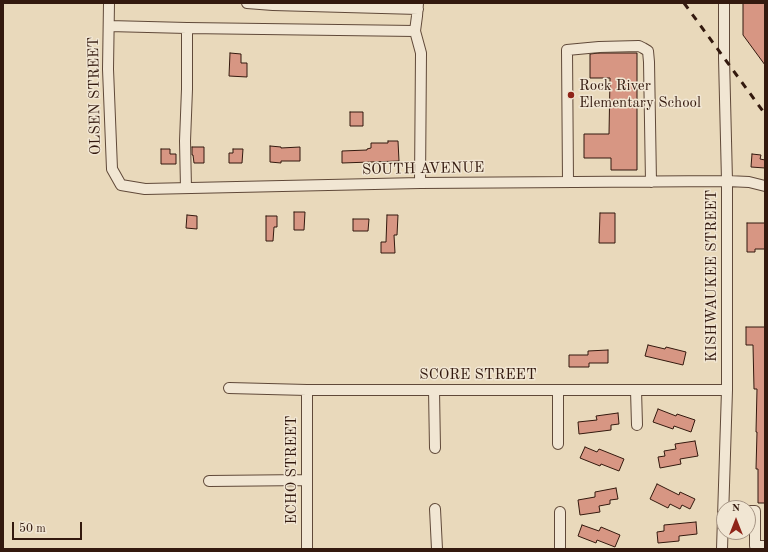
<!DOCTYPE html>
<html>
<head>
<meta charset="utf-8">
<style>
  body { margin:0 }
  #map { position:relative; width:768px; height:552px; overflow:hidden; background:#e9d9bb; font-family:"Old Standard TT",serif }
  canvas { display:block }
  .frame { position:absolute; inset:0; border:4px solid #33190e; pointer-events:none }
  .north { position:absolute; left:716px; top:500px; width:40px; height:40px; box-sizing:border-box; background:#f1e6d3; border:1px solid #a59484; border-radius:50%; rotate:0deg; font-size:11px; font-weight:700; line-height:16px; text-align:center; color:#33190e }
  .north::after { content:''; display:block; margin:auto; width:14px; height:18px; background:#8f2418; clip-path:polygon(50% 0,100% 100%,50% 72%,0 100%) }
  .scale { position:absolute; left:12px; top:522px; width:70px; height:18px; box-sizing:border-box; border:2px solid #33190e; border-top:0; padding-left:5px; font-size:12px; line-height:14px; white-space:nowrap; color:#33190e; -webkit-text-stroke:3px #f1e6d3; paint-order:stroke }
</style>
</head>
<body>
<div id="map">
<canvas width="768" height="552"></canvas>
<div class="frame"></div>
<div class="north">N</div>
<div class="scale">50 m</div>
</div>
<script>
const c = document.querySelector('canvas').getContext('2d');
c.lineJoin = 'round';
function paint(path, color) { c.fillStyle = color; c.fill(path, 'evenodd'); }
const toPath = rows => new Path2D(rows.map(r => 'M' + r).join(''));
function stroke(path, color, width, dash) { c.strokeStyle = color; c.lineWidth = width; c.lineCap = dash ? 'butt' : 'round'; c.setLineDash(dash || []); c.stroke(path); }
function drawText(font, color, halo, rows, align = 'center') {
  c.font = font + ' "Old Standard TT",serif'; c.lineWidth = 3; c.setLineDash([]); c.textBaseline = 'middle'; c.strokeStyle = halo; c.fillStyle = color; for (const [text, x, y, turn = 0] of rows) {
    c.save(); c.translate(x, y); c.rotate((+turn || 0) * Math.PI / 180); c.textAlign = isNaN(turn) ? turn : align; if (halo) c.strokeText(text, 0, 0); c.fillText(text, 0, 0); c.restore();
  }
}
const building = toPath([
  [743,3,765,3,765,65,743,35,743,3],
  [230,53,241,54,241,63,247,63,247,77,229,76,230,53],
  [599,53,637,53,637,170,611,170,611,158,584,158,584,134,609,134,610,78,590,78,590,54,599,53],
  [350,112,363,112,363,126,350,126,350,112],
  [388,141,398,141,399,161,342,163,342,151,367,150,367,149,371,148,371,143,388,143,388,141],
  [270,146,281,147,281,148,300,147,300,161,281,161,281,163,270,162,270,146],
  [192,147,204,147,204,163,194,163,193,155,192,155,192,147],
  [161,149,170,149,170,154,176,154,176,164,161,164,161,149],
  [233,149,243,149,242,163,229,163,229,153,233,153,233,149],
  [752,154,761,155,760,159,765,160,765,168,751,167,752,154],
  [294,212,305,212,304,230,294,230,294,212],
  [600,213,615,213,615,243,599,243,600,213],
  [187,215,197,216,197,229,186,228,187,215],
  [387,215,398,215,397,235,394,235,395,253,381,253,381,242,386,242,387,215],
  [266,216,277,216,277,227,274,227,273,241,266,241,266,216],
  [353,219,369,219,368,231,353,231,353,219],
  [747,223,765,223,765,249,755,249,755,252,747,252,747,223],
  [746,327,765,327,765,503,758,503,758,469,756,469,757,432,756,432,757,389,754,389,753,345,746,345,746,327],
  [648,345,665,349,666,347,686,352,683,365,645,356,648,345],
  [608,350,608,363,589,363,589,367,569,367,569,355,588,355,588,351,608,350],
  [658,409,676,416,677,414,695,420,691,432,674,426,673,429,653,422,658,409],
  [618,413,619,424,611,425,611,430,579,434,578,422,597,420,596,416,618,413],
  [695,441,698,456,680,459,681,464,660,468,658,457,665,456,664,451,676,449,675,444,695,441],
  [585,447,597,452,599,449,624,459,619,471,601,464,600,466,580,458,585,447],
  [657,484,679,495,680,492,695,499,690,509,682,505,680,509,670,504,668,508,650,499,657,484],
  [616,488,618,499,610,500,610,504,599,506,600,512,580,515,578,500,595,497,595,492,616,488],
  [696,522,697,534,679,536,679,541,658,543,657,532,664,531,664,525,696,522],
  [582,525,599,531,601,527,620,535,615,547,597,540,596,543,578,536,582,525]
]);
const minor = toPath([
  [109,3,108,69,112,169,121,185,145,189,420,183,727,181,749,182,765,186],
  [247,3,273,5,418,9],
  [418,3,417,16,415,31,421,53,420,183],
  [109,26,187,28,415,31],
  [568,182,567,50,599,47,639,46,643,48,648,51,649,62,651,182],
  [186,188,185,141,187,89,187,28],
  [229,388,307,390,727,390],
  [307,390,307,549],
  [434,390,435,448],
  [558,390,558,444],
  [636,390,637,425],
  [209,481,307,480],
  [435,509,437,549],
  [748,511,755,511,755,546,765,546],
  [560,512,560,549],
  [722,549,727,390,727,181,724,58,724,3]
]);
const rail = toPath([
  [684,3,765,114]
]);
const markers = [
  [571,95,4,"#8f2418"]
];
const poiNames = [
  ["Rock River",579,86],
  ["Elementary School",579,103]
];
const streetNames = [
  ["OLSEN STREET",95,96,-91],
  ["SOUTH AVENUE",423,169,-1],
  ["KISHWAUKEE STREET",712,276,-90],
  ["SCORE STREET",478,375],
  ["ECHO STREET",292,470,-90]
];
paint(building, '#d79683');
stroke(building, '#33190e', 1);
stroke(minor, '#604939', 12);
stroke(minor, '#f1e6d3', 10);
stroke(rail, '#33190e', 3, [7, 7]);
for (const [x, y, r, color] of markers) { const dot = new Path2D(); dot.arc(x, y, r, 0, 2 * Math.PI); c.fillStyle = color; c.fill(dot); stroke(dot, '#f1e6d3', 1.5); }
drawText('15px', '#33190e', '#f1e6d3', poiNames, 'left');
drawText('15px', '#33190e', '#f1e6d3', streetNames);
</script>
</body>
</html>
